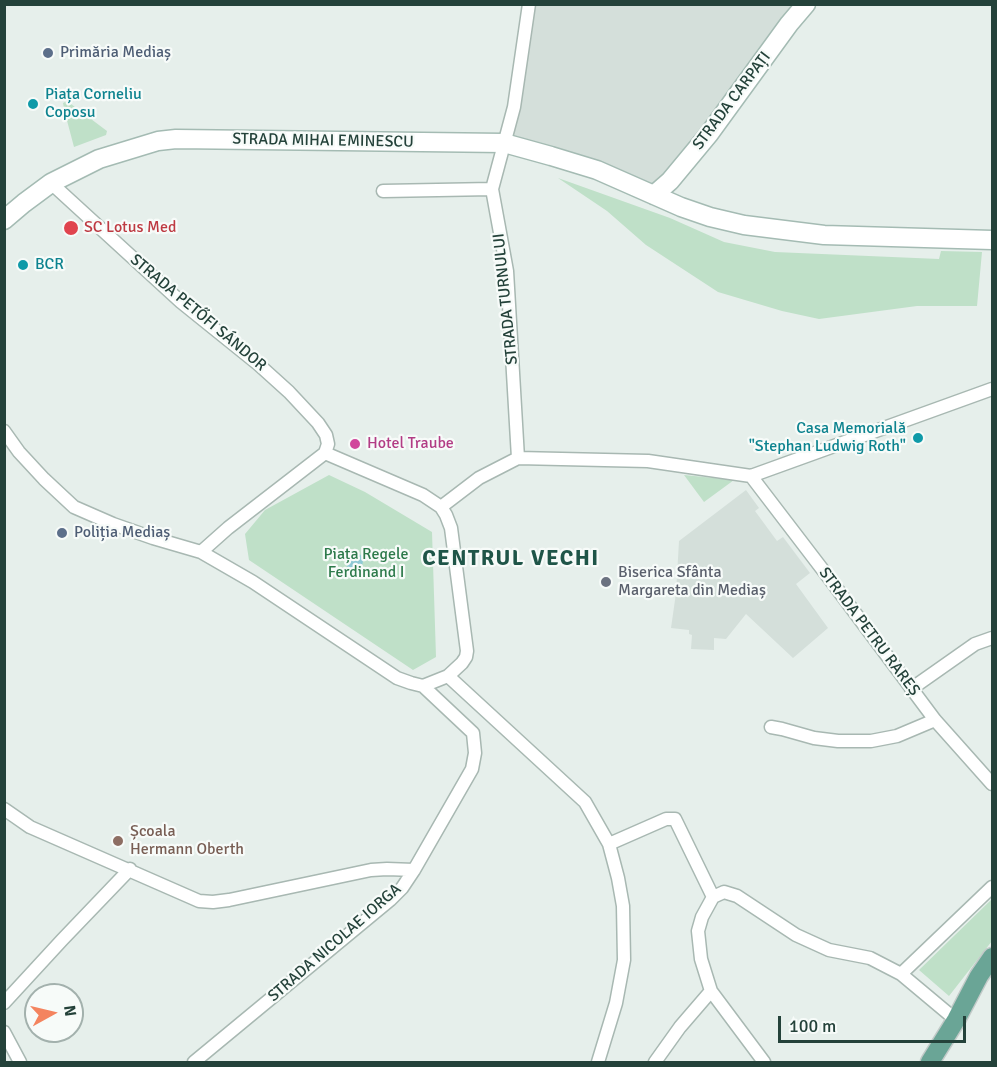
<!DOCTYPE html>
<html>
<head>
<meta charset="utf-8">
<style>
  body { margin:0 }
  #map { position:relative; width:997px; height:1067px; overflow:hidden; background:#e6efeb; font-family:Signika,sans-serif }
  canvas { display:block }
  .frame { position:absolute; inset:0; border:6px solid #24423a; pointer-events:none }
  .north { position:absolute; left:24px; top:983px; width:60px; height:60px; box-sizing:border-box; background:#f7fbf9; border:2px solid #a3b1ad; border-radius:50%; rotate:82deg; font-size:16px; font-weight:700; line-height:24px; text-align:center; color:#24423a }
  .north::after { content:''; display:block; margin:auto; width:21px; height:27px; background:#f4845f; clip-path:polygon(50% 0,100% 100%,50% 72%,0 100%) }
  .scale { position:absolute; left:778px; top:1016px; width:188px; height:27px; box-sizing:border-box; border:3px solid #24423a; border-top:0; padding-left:8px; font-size:18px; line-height:21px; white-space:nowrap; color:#24423a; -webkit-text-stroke:4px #f7fbf9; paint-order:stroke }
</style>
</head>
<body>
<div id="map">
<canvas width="997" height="1067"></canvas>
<div class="frame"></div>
<div class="north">N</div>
<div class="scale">100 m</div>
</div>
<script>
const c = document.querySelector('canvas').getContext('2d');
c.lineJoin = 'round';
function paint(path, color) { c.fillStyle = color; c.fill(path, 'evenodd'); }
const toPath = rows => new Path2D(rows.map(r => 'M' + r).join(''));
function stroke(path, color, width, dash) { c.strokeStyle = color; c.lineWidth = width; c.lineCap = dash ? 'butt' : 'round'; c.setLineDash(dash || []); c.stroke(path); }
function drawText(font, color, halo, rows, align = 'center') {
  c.font = font + ' Signika,sans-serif'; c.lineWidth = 4.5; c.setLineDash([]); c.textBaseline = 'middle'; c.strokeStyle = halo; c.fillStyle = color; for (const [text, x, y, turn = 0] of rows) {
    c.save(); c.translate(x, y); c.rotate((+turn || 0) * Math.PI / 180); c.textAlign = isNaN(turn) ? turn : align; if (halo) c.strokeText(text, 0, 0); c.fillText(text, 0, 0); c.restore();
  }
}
const built = toPath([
  [529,5,806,5,654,195,504,143],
  [746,490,759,508,755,511,777,541,783,537,810,573,796,584,828,628,793,658,746,614,726,639,714,638,714,650,691,649,692,635,689,634,689,630,671,628,676,593,679,541]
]);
const green = toPath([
  [67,101,107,131,106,135,74,147,65,113,63,103],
  [558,178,670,218,724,242,775,252,939,259,941,251,982,252,977,306,917,306,819,319,782,311,718,292,646,245,607,211],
  [329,475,365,492,432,532,436,657,413,670,249,560,245,534,265,510],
  [684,475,734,480,704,502],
  [992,899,992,941,949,996,919,970]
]);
const water = toPath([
  '345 561a9 9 0 1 1 18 0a9 9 0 1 1-18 0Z'
]);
const street = toPath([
  [51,183,181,302,258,364,289,392,318,423,326,435,328,444,325,453],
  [383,191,492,189],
  [4,431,19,452,44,479,74,507,113,524,153,538,201,552,253,582,397,678,411,683,423,686,448,676,462,663,466,657,467,651,451,528,446,515,441,507,423,495,325,453],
  [518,458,507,271,492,189,514,107,529,4],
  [751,476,829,578,935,720,992,784],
  [441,507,479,478,518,458,648,461,751,476,992,389],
  [201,552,228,528,325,453],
  [448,676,585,802,609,844,618,878,623,906,624,960,616,1003,598,1062],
  [911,689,975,644,992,638],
  [771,727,782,729,814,738,838,741,871,741,897,736,935,720],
  [4,809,30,827,199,901,213,902,229,900,371,870,387,869,414,870],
  [609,844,666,819,675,819,713,897],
  [713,897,724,892,737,896,796,935,829,950,870,958,901,974],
  [713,897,702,917,698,931,701,959,711,991,764,1062],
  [4,1003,62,940,130,869],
  [956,1020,901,974,992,887],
  [4,1032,20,1062],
  [194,1062,390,900,402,888,414,870,472,769,475,753,473,733,423,686],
  [655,1062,680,1027,711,991]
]);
const secondary = toPath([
  [654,195,670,181,709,134,789,24,806,4],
  [4,220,24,203,51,183,99,159,158,141,176,139,504,143,551,156,597,170,681,207,710,217,744,225,824,235,992,240]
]);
const primary = toPath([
  [930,1062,956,1020,979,976,992,957]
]);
const markers = [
  [48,53,6,"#5c6f8a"],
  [33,104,6,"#0f9aa8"],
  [71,228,8,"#e0444e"],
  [23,265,6,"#0f9aa8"],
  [918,438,6,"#0f9aa8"],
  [355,444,6,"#d1479c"],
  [62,533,6,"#5c6f8a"],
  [606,582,6,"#6b7280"],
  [118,841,6,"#8d6e63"]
];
const serviceNames = [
  ["Primăria Mediaș",60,53],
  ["Poliția Mediaș",74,533]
];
const cultureNames = [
  ["Piața Corneliu",45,95],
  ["Coposu",45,113],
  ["BCR",35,265],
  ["Casa Memorială",906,429,"right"],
  ["\"Stephan Ludwig Roth\"",906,447,"right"]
];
const streetNames = [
  ["STRADA CARPAȚI",732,101,-53],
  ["STRADA MIHAI EMINESCU",323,141,1],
  ["STRADA TURNULUI",506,299,-96],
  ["STRADA PETŐFI SÁNDOR",198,313,40],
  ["STRADA PETRU RAREȘ",869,632,53],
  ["STRADA NICOLAE IORGA",335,943,-41]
];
const healthNames = [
  ["SC Lotus Med",84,228]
];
const hotelNames = [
  ["Hotel Traube",367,444]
];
const parkNames = [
  ["Piața Regele",366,555],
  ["Ferdinand I",366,573]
];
const worshipNames = [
  ["Biserica Sfânta",618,573],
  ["Margareta din Mediaș",618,591]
];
const educationNames = [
  ["Școala",130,832],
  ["Hermann Oberth",130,850]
];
const districtNames = [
  ["CENTRUL VECHI",511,559]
];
paint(built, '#d4dfda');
paint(green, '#bfe0c8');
paint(water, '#8ec9d4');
stroke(street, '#a8b8b2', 15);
stroke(secondary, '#a4bbb3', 21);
stroke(primary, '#c2cac8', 21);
stroke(street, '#fff', 12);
stroke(secondary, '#fff', 18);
stroke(primary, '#6aa596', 18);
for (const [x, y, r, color] of markers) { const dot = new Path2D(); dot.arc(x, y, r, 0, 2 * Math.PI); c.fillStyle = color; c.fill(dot); stroke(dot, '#f7fbf9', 2); }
drawText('16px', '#4e5e75', '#f7fbf9', serviceNames, 'left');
drawText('16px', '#0d838f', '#f7fbf9', cultureNames, 'left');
drawText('16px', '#24423a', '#f7fbf9', streetNames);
drawText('16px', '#be3a42', '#f7fbf9', healthNames, 'left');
drawText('16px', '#b23c85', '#f7fbf9', hotelNames, 'left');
drawText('16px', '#2d7a4b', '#f7fbf9', parkNames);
drawText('16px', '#5b616d', '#f7fbf9', worshipNames, 'left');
drawText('16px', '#785e54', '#f7fbf9', educationNames, 'left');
c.letterSpacing = '1.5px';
drawText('bold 22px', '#1f5548', '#f7fbf9', districtNames);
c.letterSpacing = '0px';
</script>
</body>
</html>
